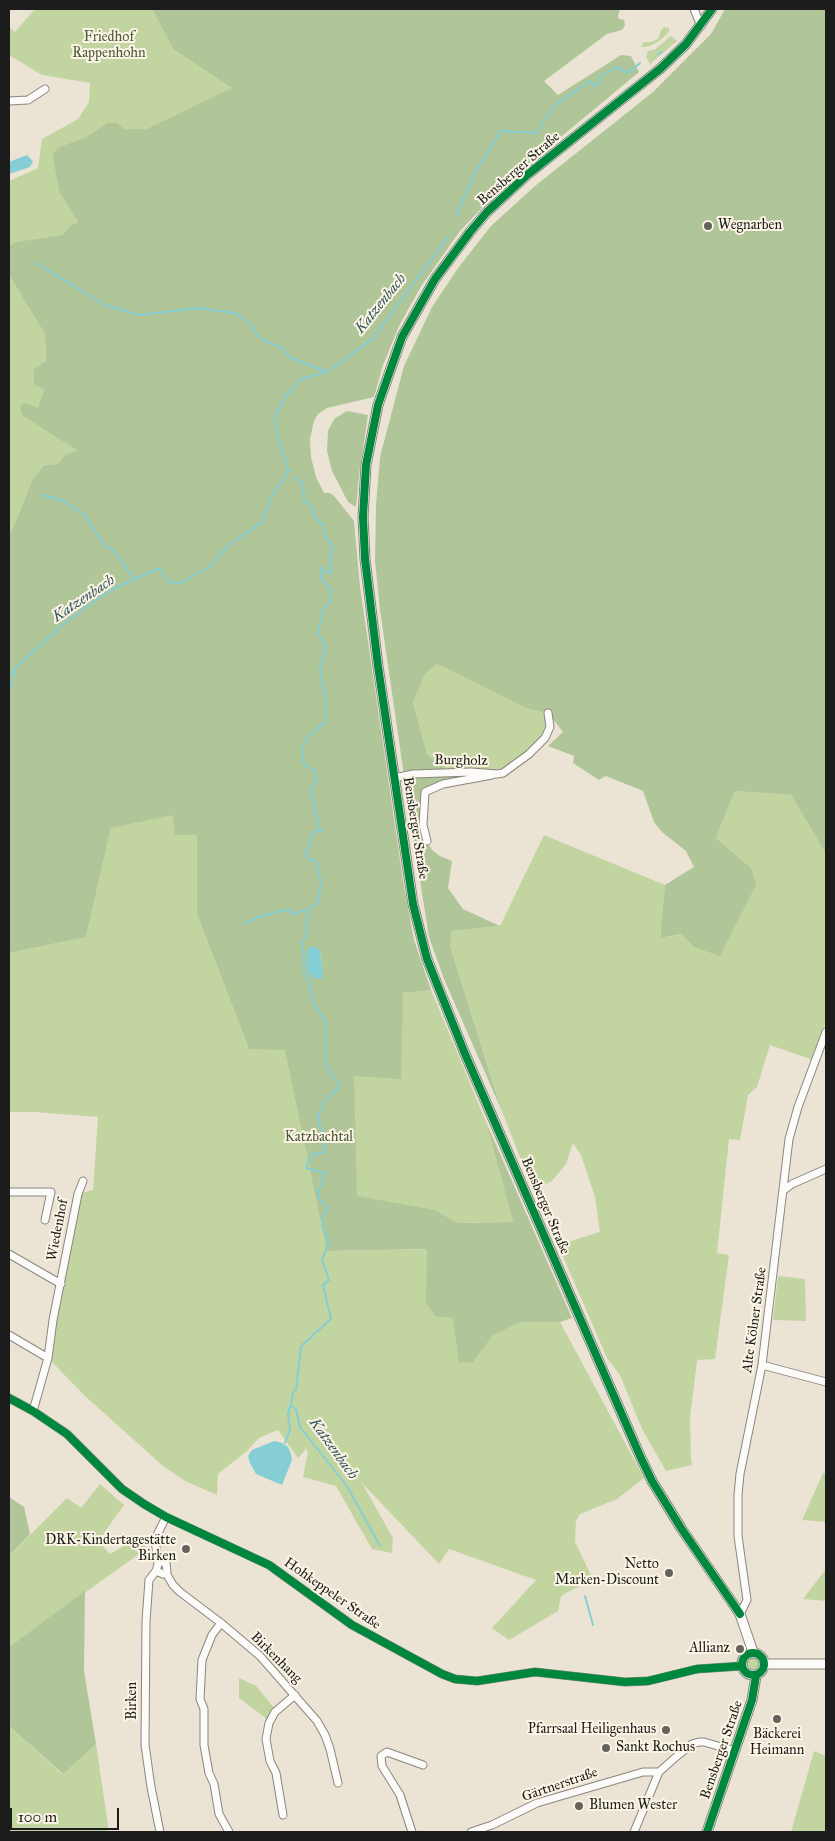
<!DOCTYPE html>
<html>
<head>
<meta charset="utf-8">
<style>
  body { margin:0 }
  #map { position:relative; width:835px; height:1841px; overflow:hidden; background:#ebe4d5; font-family:"IM FELL Great Primer",serif }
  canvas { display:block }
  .frame { position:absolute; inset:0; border:10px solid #1c1c1c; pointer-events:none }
  .scale { position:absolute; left:10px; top:1808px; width:109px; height:22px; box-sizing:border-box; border:2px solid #1c1c1c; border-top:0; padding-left:6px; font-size:15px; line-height:18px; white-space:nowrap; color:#1c1c1c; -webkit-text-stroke:4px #fcf5e5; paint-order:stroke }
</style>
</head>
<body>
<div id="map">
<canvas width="835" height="1841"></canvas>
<div class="frame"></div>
<div class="scale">100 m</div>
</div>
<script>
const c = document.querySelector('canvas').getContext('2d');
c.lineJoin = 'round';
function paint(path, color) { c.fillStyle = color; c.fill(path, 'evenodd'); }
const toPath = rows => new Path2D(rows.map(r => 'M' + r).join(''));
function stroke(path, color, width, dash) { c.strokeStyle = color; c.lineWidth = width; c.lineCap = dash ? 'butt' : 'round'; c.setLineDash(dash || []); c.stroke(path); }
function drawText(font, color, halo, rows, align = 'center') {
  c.font = font + ' "IM FELL Great Primer",serif'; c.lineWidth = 4; c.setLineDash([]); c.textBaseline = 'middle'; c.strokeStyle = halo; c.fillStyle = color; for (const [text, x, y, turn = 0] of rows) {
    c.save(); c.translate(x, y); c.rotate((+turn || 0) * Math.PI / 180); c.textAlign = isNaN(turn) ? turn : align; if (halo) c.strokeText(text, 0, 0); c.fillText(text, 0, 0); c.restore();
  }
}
const green = toPath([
  [35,9,152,9,173,49,233,88,146,129,125,129,117,123,107,123,86,137,59,147,52,154,59,190,78,222,71,225,62,235,28,241,325,385,308,426,302,965,354,1077,403,993,431,990,486,1122,513,1222,458,1223,435,1210,339,1251,427,1249,492,1329,480,1351,493,1335,522,1322,560,1322,644,1478,617,1499,580,1514,576,1521,575,1542,592,1577,586,1583,564,1594,561,1597,558,1611,509,1640,492,1628,536,1580,449,1549,439,1564,362,1483,393,1538,392,1553,372,1549,336,1486,303,1477,308,1452,306,1449,298,1458,278,1430,259,1438,247,1451,218,1474,217,1495,185,1481,163,1466,85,1396,48,1358,78,1194,93,1190,98,1117,34,1112,9,1112,9,953,86,937,111,828,173,814,197,835,197,914,249,1049,254,1049,175,568,9,269,9,181,38,168,42,139,78,119,89,102,90,83,42,75,9,55,9,27,15,32],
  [664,27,669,28,669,32,659,41,650,46,641,47,644,42,651,42,658,39,661,30],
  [671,36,677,41,650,64,646,57,648,51,654,50],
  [9,275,45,334,46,361,33,369,34,384,44,390,38,408,24,402,77,450,65,455,58,464,44,465,32,480,18,516,9,536],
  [437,664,528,709,548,713,550,720,545,738,503,773,450,772,427,754,413,702,425,674],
  [735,791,791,795,826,854,826,1020,819,1046,813,1060,770,1045,757,1087,748,1095,740,1140,729,1139,717,1253,729,1255,715,1359,697,1360,690,1418,691,1458,692,1465,666,1471,642,1429,620,1375,607,1358,558,1245,600,1232,595,1197,581,1155,573,1143,566,1164,552,1181,533,1190,501,1109,450,946,452,931,500,926,544,835,665,885,660,938,683,934,694,947,751,868,716,838],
  [778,1276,805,1279,806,1321,773,1320],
  [823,1473,826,1474,826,1522,802,1520],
  [100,1484,124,1505,98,1541,110,1554,141,1536,146,1549,9,1647,9,1556,67,1498,81,1508],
  [826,1569,826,1601,803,1599],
  '747 1664a7 7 0 1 1 14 0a7 7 0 1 1-14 0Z',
  [239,1678,256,1686,275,1709,267,1719,239,1698],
  [9,1726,62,1774,96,1744,109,1832,9,1832],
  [814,1751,826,1756,826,1832,791,1832]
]);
const forest = toPath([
  [152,9,620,9,618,16,619,19,624,20,625,25,622,30,607,34,544,81,558,95,621,55,631,56,639,72,527,165,495,194,460,231,422,285,400,324,383,365,374,397,327,408,318,414,314,421,310,439,311,457,316,477,324,493,330,493,335,497,354,521,360,587,404,887,414,940,431,990,403,993,401,1079,354,1076,357,1196,435,1210,458,1223,513,1222,486,1122,572,1318,560,1322,522,1322,493,1335,473,1362,459,1363,453,1318,435,1316,426,1302,427,1249,327,1251,285,1050,249,1049,197,914,197,835,175,835,173,815,111,828,86,937,9,953,9,536,18,516,32,480,44,465,58,464,65,455,77,450,23,416,20,408,24,402,38,408,44,390,34,384,33,369,46,361,45,334,9,275,9,246,17,242,62,235,71,225,78,222,59,191,52,154,59,147,86,137,107,123,117,123,125,129,146,129,232,88,173,49],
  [307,950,320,950,323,974,307,969],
  [725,9,826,9,826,854,791,795,735,791,716,838,751,868,756,885,720,956,694,947,682,934,660,938,665,885,694,867,686,851,662,832,654,822,643,791,606,776,599,780,573,763,574,756,548,746,563,732,548,713,528,709,437,664,425,674,413,702,427,754,450,772,480,772,425,792,427,841,432,850,440,856,452,861,448,888,463,909,500,926,452,931,450,946,501,1109,444,979,429,937,410,817,380,610,375,561,376,506,380,457,404,366,432,307,458,268,491,226,535,186,653,92,711,34],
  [347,411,368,415,359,475,356,507,348,502,332,471,327,451,328,431,334,419],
  [9,1497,24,1507,30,1534,9,1556],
  [85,1591,84,1671,96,1744,63,1774,9,1726,9,1647]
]);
const water = toPath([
  [27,155,33,161,30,167,9,174,9,162],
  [314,946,320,950,323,974,322,978,316,979,312,977,307,969,307,950,308,948],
  [274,1441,282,1443,288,1447,291,1454,292,1460,282,1485,256,1474,250,1463,248,1456,252,1450]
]);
const stream = toPath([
  [658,54,662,52],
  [456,216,474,174,501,131,536,133,555,105,590,81,595,86,600,83,599,77,617,67,628,73,640,63],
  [36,263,105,305,139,315,198,308,236,313,250,324,257,335,265,341,281,347,289,357,327,372],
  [289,471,278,440,275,416,285,397,301,379,327,372,372,339,449,236],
  [294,477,303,483,304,501,311,506,315,517,324,526,325,537,333,546,330,562,332,571,329,574,322,567,321,578,331,590,331,603,323,609,318,634,326,646,320,669,326,700,325,722,306,738,302,750,304,764,315,771,316,783,311,788,316,816,320,823,318,827,322,831,313,832,311,837,311,844,305,852,307,859,315,860,321,882,318,903,309,909,306,926,306,933,302,945,304,957,304,972,311,986,310,992,313,1003,326,1022,326,1067,340,1086,324,1102,318,1116,325,1152,311,1155,306,1168,325,1173,319,1190,319,1199,328,1207,323,1216,323,1228,329,1241,322,1260,329,1280,323,1285,331,1319,301,1346,296,1390,293,1392,291,1406,296,1409,300,1427,347,1486,380,1546],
  [43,495,63,501,84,514,104,545,114,551,135,580],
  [9,674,15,670],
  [9,691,16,667,61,626,95,601,113,589,159,568,168,582,181,583,209,567,230,544,262,522,274,492,283,480,288,469],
  [244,924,258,917,280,911,290,909,292,914,309,909],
  [285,1443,290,1429,288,1414,290,1406],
  [585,1596,593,1625]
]);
const minor = toPath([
  [694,9,701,26],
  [9,101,28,100,45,89],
  [395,778,413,774,471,772,497,774,503,773,529,754,545,738,550,727,548,713],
  [427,841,423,825,425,792,443,784,492,775],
  [784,1190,792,1184,826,1169],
  [9,1192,51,1192,45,1220],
  [9,1254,61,1284],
  [9,1335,48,1358],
  [762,1365,826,1382],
  [9,1398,33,1411,67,1434,122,1489,144,1504,166,1517,269,1565,352,1625,442,1674,455,1679,477,1681,535,1672,625,1682,648,1681,697,1669,742,1666],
  [33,1411,48,1358,53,1320,78,1194,83,1181],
  [156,1571,163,1574,167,1572,166,1563,158,1561],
  [166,1573,173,1585,180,1592,221,1623,260,1656,317,1721,325,1735,330,1749,338,1783],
  [740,1614,747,1600,738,1536,738,1495,740,1474,762,1365,789,1139,798,1107,826,1032],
  [221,1623,212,1635,202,1660,200,1699,204,1709,204,1745,209,1773,214,1784,219,1814,229,1832],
  [283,1815,276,1773,270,1761,266,1739,269,1723,275,1712,295,1695],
  [160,1832,151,1787,145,1745,146,1621,149,1580,156,1571,158,1564,155,1539,166,1517],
  [412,1832,400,1795,382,1766,381,1756,387,1752,423,1765],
  [471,1832,492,1825,537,1803,554,1798,643,1772,659,1772],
  [634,1832,659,1772,677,1756,692,1744,699,1742,704,1742,735,1751]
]);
const major = toPath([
  [712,9,686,44,660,69,527,175,487,212,470,232,435,279,402,337,378,405,366,465,363,517,365,559,378,666,413,904,427,959,465,1054,640,1456,652,1481,681,1528,740,1614,753,1652],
  '742 1664a11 11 0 1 1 22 0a11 11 0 1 1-22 0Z',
  [764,1664,826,1664],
  [707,1832,752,1700,756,1676]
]);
const cycleway = toPath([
  [712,9,686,44,660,69,527,175,487,212,470,232,435,279,402,337,378,405,366,465,363,517,365,559,378,666,413,904,427,959,465,1054,640,1456,652,1481,681,1528,740,1614],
  [9,1398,33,1411,67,1434,122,1489,144,1504,166,1517,269,1565,352,1625,442,1674,455,1679,477,1681,535,1672,625,1682,648,1681,697,1669,742,1666],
  '742 1664a11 11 0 1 1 22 0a11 11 0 1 1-22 0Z',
  [707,1832,752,1700,756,1676]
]);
const markers = [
  [708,226,5,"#64625d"],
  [186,1549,5,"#64625d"],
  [669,1573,5,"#64625d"],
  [740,1649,5,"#64625d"],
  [777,1719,5,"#64625d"],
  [666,1730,5,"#64625d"],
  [606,1748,5,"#64625d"],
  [579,1806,5,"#64625d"]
];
const parkNames = [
  ["Friedhof",109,38],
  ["Rappenhohn",109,54],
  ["Katzbachtal",319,1138]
];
const streetNames = [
  ["Bensberger Straße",519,169,-41],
  ["Burgholz",461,761,1],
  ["Bensberger Straße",415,828,81],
  ["Bensberger Straße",545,1206,67],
  ["Wiedenhof",58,1230,-79],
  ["Alte Kölner Straße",755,1320,-82],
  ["Hohkeppeler Straße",332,1594,35],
  ["Birkenhang",276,1658,45],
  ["Birken",133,1701,-90],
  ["Bensberger Straße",722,1750,-71],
  ["Gärtnerstraße",560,1785,-19]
];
const poiNames = [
  ["Wegnarben",718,226,"left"],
  ["DRK-Kindertagestätte",176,1541],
  ["Birken",176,1557],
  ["Netto",659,1565],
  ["Marken-Discount",659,1581],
  ["Allianz",730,1649],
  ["Pfarrsaal Heiligenhaus",656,1730],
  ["Bäckerei",777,1735,"center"],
  ["Heimann",777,1751,"center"],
  ["Sankt Rochus",616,1748,"left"],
  ["Blumen Wester",589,1806,"left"]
];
const waterNames = [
  ["Katzenbach",381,304,-51],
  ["Katzenbach",84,599,-34],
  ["Katzenbach",333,1449,54]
];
paint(green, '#c2d5a0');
paint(forest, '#b0c698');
paint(water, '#86ced5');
stroke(stream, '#86ced5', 2);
stroke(minor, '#8a867f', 9);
stroke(major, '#8a867f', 11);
stroke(minor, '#fcfbf9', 7);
stroke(major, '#fcfbf9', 9);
stroke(cycleway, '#00873e', 8);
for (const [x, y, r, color] of markers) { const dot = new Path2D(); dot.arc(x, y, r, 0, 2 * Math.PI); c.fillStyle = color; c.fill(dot); stroke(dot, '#fcf5e5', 2); }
drawText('14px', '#4b593b', '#fcf5e5', parkNames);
drawText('14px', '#1c1c1c', '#fcf5e5', streetNames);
drawText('14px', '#1c1c1c', '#fcf5e5', poiNames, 'right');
drawText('italic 15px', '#32575d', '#fcf5e5', waterNames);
</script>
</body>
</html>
